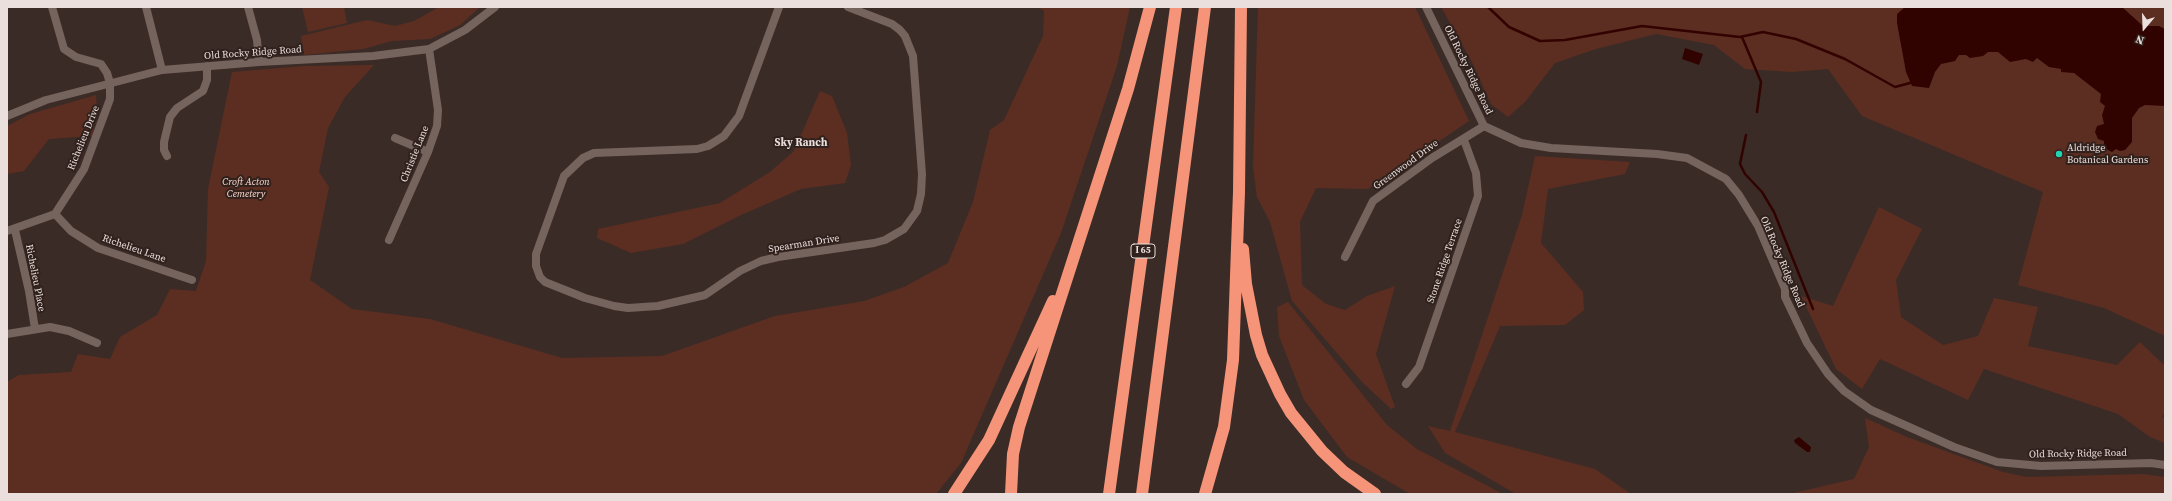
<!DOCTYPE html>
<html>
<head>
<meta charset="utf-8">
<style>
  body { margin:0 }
  #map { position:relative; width:2172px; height:501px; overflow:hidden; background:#3b2b26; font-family:"Source Serif 4",serif }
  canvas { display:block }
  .frame { position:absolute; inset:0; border:8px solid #eadfdc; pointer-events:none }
  .north { position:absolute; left:2124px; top:8px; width:40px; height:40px; -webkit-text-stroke:3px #30211d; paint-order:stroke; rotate:199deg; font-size:11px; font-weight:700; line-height:16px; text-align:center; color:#eadfdc }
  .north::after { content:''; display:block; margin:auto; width:14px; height:18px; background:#eadfdc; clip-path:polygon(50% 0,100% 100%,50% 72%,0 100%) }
</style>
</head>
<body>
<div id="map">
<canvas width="2172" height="501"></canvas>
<div class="frame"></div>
<div class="north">N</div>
</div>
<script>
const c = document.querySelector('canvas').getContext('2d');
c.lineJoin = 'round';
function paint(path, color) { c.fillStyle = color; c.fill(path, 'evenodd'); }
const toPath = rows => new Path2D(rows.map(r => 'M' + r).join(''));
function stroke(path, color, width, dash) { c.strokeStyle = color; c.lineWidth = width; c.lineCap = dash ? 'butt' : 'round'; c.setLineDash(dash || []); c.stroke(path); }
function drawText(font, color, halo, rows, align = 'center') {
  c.font = font + ' "Source Serif 4",serif'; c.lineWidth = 4; c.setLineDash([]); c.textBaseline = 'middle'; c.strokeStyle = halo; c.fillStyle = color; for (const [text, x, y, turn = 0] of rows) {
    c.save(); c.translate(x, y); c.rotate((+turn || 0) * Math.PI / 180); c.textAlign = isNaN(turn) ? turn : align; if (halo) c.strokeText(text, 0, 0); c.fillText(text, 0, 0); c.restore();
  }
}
const green = toPath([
  [302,7,344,7,347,23,308,32],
  [439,7,480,7,460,25,430,39,392,41,363,49,304,55,301,36,367,20,395,26,414,21],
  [1037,7,1130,7,1117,66,1061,233,961,463,936,494,7,494,7,382,19,375,71,372,78,354,110,359,120,337,157,315,170,289,196,291,206,261,208,189,232,72,304,66,374,65,345,97,328,128,319,172,329,187,310,280,352,309,430,319,562,358,662,356,775,316,864,301,904,287,948,263,973,202,990,130,1004,120,1043,36,1044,11],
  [1258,7,1415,7,1469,121,1368,189,1316,188,1300,222,1302,285,1326,304,1345,310,1367,296,1395,286,1376,354,1395,407,1391,409,1362,382,1292,301,1270,222,1257,197,1253,167],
  [1441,7,2165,7,2165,336,2104,308,2018,285,2043,192,1862,116,1828,69,1792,72,1745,69,1714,45,1656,34,1596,49,1555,63,1525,102,1508,117,1491,104,1472,62],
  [820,91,832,96,847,133,851,165,845,183,801,189,741,215,683,244,631,253,597,238,598,229,720,203,770,172,794,151],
  [96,95,97,111,92,136,49,139,24,171,7,174,7,126,30,114],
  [1535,156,1630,162,1625,174,1548,189,1541,243,1583,292,1584,310,1565,325,1500,326,1455,432,1595,469,1631,494,1516,494,1445,453,1428,426,1450,431,1522,215],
  [1879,207,1922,229,1896,280,1901,317,1943,345,1978,336,1994,298,2038,307,2028,346,2117,365,2140,342,2165,366,2165,411,2162,417,2165,418,2165,443,2150,437,2118,414,1984,369,1968,400,1880,359,1862,389,1836,369,1801,296,1833,306],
  [1288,302,1387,425,1417,449,1503,494,1410,494,1347,457,1304,400,1279,336,1277,307],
  [1865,418,1907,437,2003,472,2027,477,2143,474,2165,477,2165,494,1789,494,1854,479,1869,447]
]);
const water = toPath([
  [1905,7,2122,7,2143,26,2159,26,2165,29,2165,106,2145,105,2139,108,2132,118,2132,142,2125,150,2120,151,2116,149,2112,152,2104,148,2104,141,2098,139,2095,132,2097,126,2104,124,2102,115,2105,106,2100,102,2101,94,2074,73,2061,72,2061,69,2049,67,2037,58,2033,62,2026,59,2010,62,1998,52,1988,52,1983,56,1970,58,1966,55,1959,55,1955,61,1941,64,1935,72,1929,88,1912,86,1906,72,1897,23,1897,14],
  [1685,48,1703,54,1699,65,1682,59],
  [1799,437,1811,447,1810,452,1807,452,1795,443,1794,440]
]);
const stream = toPath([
  [1488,7,1509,27,1540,41,1565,40,1642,26,1740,37,1763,32,1796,39,1845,59,1895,87,1910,83],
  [1742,37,1761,82,1757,112],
  [1746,135,1740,164,1745,174,1762,192,1774,212,1813,309]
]);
const minor = toPath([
  [146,7,162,70],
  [248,7,257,40,259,62],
  [779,7,739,116,724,136,708,146,697,149,594,153,583,158,564,176,536,254,536,266,540,277,545,282,585,298,614,306,628,308,658,306,705,295,740,271,761,261,778,257,874,243,885,240,904,229,917,211,921,194,922,174,913,56,905,36,900,30,892,24,848,7],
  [1426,7,1484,126,1521,143,1551,148,1657,154,1687,158,1726,179,1739,195,1758,226,1785,289,1785,297,1807,343,1828,374,1844,391,1871,410,1954,447,1997,462,2041,466,2151,463,2165,465],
  [7,116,46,100,162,70,259,62,373,56,429,49,465,30,495,7],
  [395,138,428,152],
  [167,156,164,150,164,142,170,117,177,108,203,91,207,80,207,66],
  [55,214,71,231,98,248,192,280],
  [15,230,29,291,35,329],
  [7,231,55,214,84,169,110,99,110,83,107,73,101,64,76,57,64,49,52,7],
  [389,240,428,152,437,126,438,110,429,49],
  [1345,257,1373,201,1432,158,1484,126],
  [7,334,50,327,69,331,97,343],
  [1406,384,1419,367,1478,196,1476,173,1464,140]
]);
const highway = toPath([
  [1243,249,1246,284,1256,335,1262,355,1280,394,1291,413,1322,451,1344,472,1375,494],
  [954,494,989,440,1053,301],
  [1011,494,1013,454,1019,427,1128,89,1150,7],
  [1109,494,1176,7],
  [1142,494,1205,7],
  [1205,494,1224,427,1233,360,1239,192,1241,7]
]);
const markers = [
  [2059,154,4,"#20d5b0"]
];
const shields = [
  [1143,251,24]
];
const shieldNames = [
  ["I 65",1143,251]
];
const streetNames = [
  ["Old Rocky Ridge Road",253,53,-4],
  ["Old Rocky Ridge Road",1468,70,64],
  ["Richelieu Drive",84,138,-68],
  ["Christie Lane",415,154,-68],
  ["Greenwood Drive",1406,165,-36],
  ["Spearman Drive",804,244,-9],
  ["Richelieu Lane",134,249,19],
  ["Stone Ridge Terrace",1445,261,-71],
  ["Old Rocky Ridge Road",1782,262,67],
  ["Richelieu Place",35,278,79],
  ["Old Rocky Ridge Road",2078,454,-1]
];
const poiNames = [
  ["Aldridge",2067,148],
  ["Botanical Gardens",2067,160]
];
const parkNames = [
  ["Croft Acton",246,182],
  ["Cemetery",246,194]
];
const neighbourhoodNames = [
  ["Sky Ranch",801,143]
];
paint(green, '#5c2e21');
paint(water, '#310300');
stroke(stream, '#310300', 2.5);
stroke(minor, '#75635e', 8);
stroke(highway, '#f59479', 12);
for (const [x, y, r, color] of markers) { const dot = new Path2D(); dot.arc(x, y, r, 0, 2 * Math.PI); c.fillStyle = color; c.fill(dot); stroke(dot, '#30211d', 1.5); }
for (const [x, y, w] of shields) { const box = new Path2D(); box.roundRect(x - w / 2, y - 7, w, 14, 3); c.fillStyle = '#30211d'; c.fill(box); stroke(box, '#eadfdc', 1); }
drawText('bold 9px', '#eadfdc', null, shieldNames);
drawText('10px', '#eadfdc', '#30211d', streetNames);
drawText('10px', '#eadfdc', '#30211d', poiNames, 'left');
drawText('italic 10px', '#fedad0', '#30211d', parkNames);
drawText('bold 11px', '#eadfdc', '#30211d', neighbourhoodNames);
</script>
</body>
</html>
